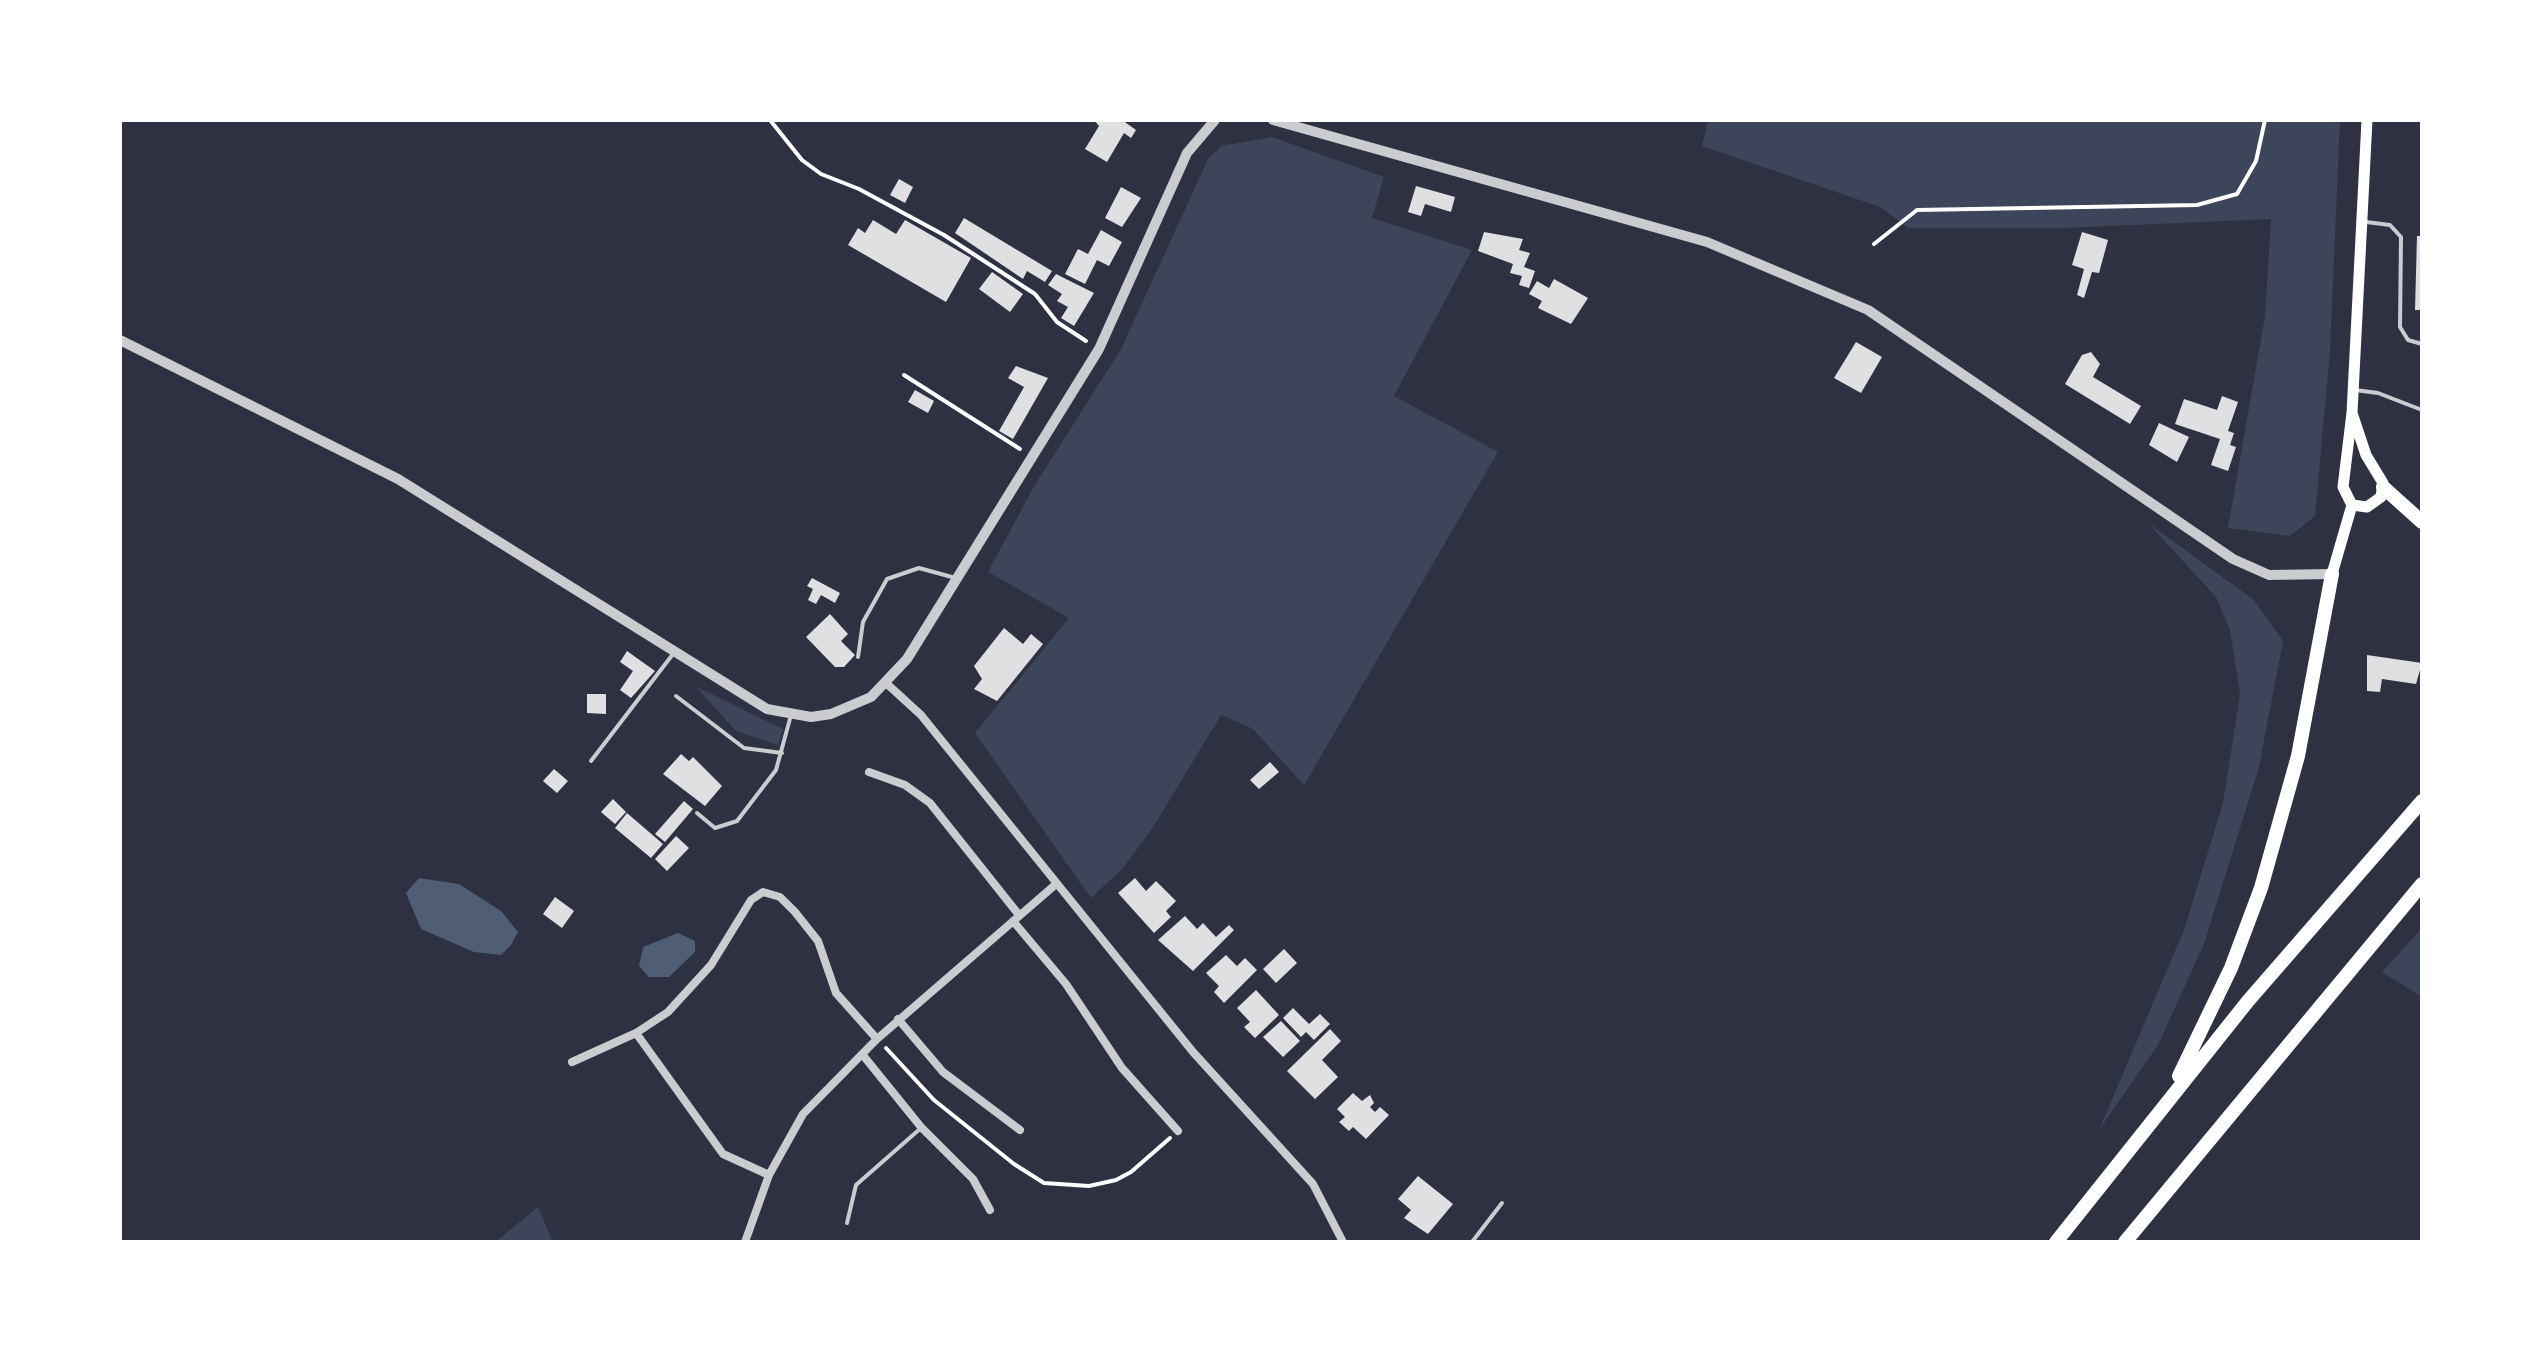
<!DOCTYPE html>
<html>
<head>
<meta charset="utf-8">
<style>
  body { margin:0 }
  #map { position:relative; width:2542px; height:1362px; overflow:hidden; background:#2d3142; font-family:"Titillium Web",sans-serif }
  canvas { display:block }
  .frame { position:absolute; inset:0; border:122px solid #fff; pointer-events:none }
</style>
</head>
<body>
<div id="map">
<canvas width="2542" height="1362"></canvas>
<div class="frame"></div>
</div>
<script>
const c = document.querySelector('canvas').getContext('2d');
c.lineJoin = 'round';
function paint(path, color) { c.fillStyle = color; c.fill(path, 'evenodd'); }
const toPath = rows => new Path2D(rows.map(r => 'M' + r).join(''));
function stroke(path, color, width, dash) { c.strokeStyle = color; c.lineWidth = width; c.lineCap = dash ? 'butt' : 'round'; c.setLineDash(dash || []); c.stroke(path); }
const green = toPath([
  [1708,120,2340,120,2330,351,2315,516,2290,536,2228,528,2265,316,2271,219,2065,228,1909,228,1880,207,1702,146],
  [1272,137,1384,177,1372,218,1472,250,1394,396,1498,452,1304,785,1253,729,1221,715,1152,829,1123,868,1091,898,975,733,1069,618,988,572,1033,488,1121,349,1208,159,1221,146],
  [2148,523,2254,600,2283,641,2259,767,2204,944,2158,1045,2099,1130,2184,930,2223,803,2240,694,2230,630,2216,597],
  [695,686,783,729,778,745,736,731],
  [2422,928,2422,997,2382,972],
  [538,1207,553,1242,495,1242,521,1221]
]);
const water = toPath([
  [419,878,459,884,501,911,518,932,511,945,501,955,474,952,421,929,406,893],
  [678,933,695,941,695,952,669,977,649,977,639,966,643,947]
]);
const building = toPath([
  [1094,120,1122,120,1136,130,1131,138,1124,133,1107,162,1085,149,1099,126],
  [899,179,913,187,905,203,890,195],
  [1416,186,1455,197,1451,212,1425,204,1421,216,1408,212],
  [1121,187,1141,198,1122,227,1105,218],
  [964,218,1052,271,1045,282,1027,271,1023,279,955,233],
  [873,220,896,234,905,220,971,258,946,302,848,245,858,228,865,233],
  [1101,230,1122,242,1109,266,1097,260,1085,284,1065,274,1078,249,1088,254],
  [1484,232,1523,239,1519,250,1530,253,1524,267,1535,271,1529,288,1519,285,1522,276,1510,273,1513,264,1478,251],
  [2082,232,2108,240,2099,273,2092,272,2084,298,2077,295,2084,269,2072,265],
  [2417,236,2422,236,2422,310,2415,310],
  [992,272,1023,294,1010,312,979,289],
  [1056,274,1094,293,1074,326,1061,318,1068,307,1057,301,1062,294,1048,285],
  [1554,279,1588,298,1571,324,1538,308,1542,301,1529,294,1537,281,1549,288],
  [1856,342,1882,357,1861,393,1834,378],
  [2091,352,2100,364,2093,377,2141,406,2130,424,2065,384,2082,355],
  [1016,366,1048,378,1013,439,999,431,1024,387,1008,378],
  [915,390,934,401,928,413,908,402],
  [2222,396,2238,402,2228,431,2234,433,2230,445,2236,447,2228,471,2211,465,2220,439,2175,424,2184,399,2217,410],
  [2159,423,2189,437,2177,462,2149,445],
  [812,578,840,593,835,603,821,595,816,604,808,600,813,589,807,586],
  [830,614,848,634,841,641,855,655,844,667,835,667,806,637],
  [1004,628,1023,644,1031,634,1043,644,997,701,974,689,982,679,974,666],
  [627,651,655,671,631,698,620,690,633,671,620,662],
  [2367,655,2422,663,2416,684,2382,679,2380,692,2367,691],
  [587,694,606,694,606,714,587,713],
  [681,754,689,761,693,757,722,786,705,806,663,774],
  [1270,762,1279,772,1259,789,1250,780],
  [554,769,568,781,557,793,543,781],
  [613,799,626,812,615,824,601,812],
  [684,801,693,809,665,842,655,834],
  [627,813,663,844,651,858,615,828],
  [676,836,689,848,667,871,655,859],
  [1135,878,1146,891,1156,881,1176,901,1166,911,1171,917,1154,933,1118,893],
  [555,897,574,911,562,928,543,914],
  [1185,916,1197,929,1203,923,1216,937,1229,925,1234,930,1193,971,1158,940],
  [1284,949,1297,963,1276,983,1263,969],
  [1226,955,1237,966,1245,958,1257,970,1224,1003,1214,992,1219,986,1206,973],
  [1256,990,1279,1015,1255,1038,1244,1027,1250,1022,1237,1008],
  [1293,1008,1309,1024,1320,1014,1330,1024,1314,1040,1306,1032,1301,1037,1283,1018],
  [1281,1021,1300,1041,1283,1057,1263,1037],
  [1330,1029,1341,1041,1322,1060,1338,1077,1315,1099,1287,1071],
  [1353,1093,1362,1101,1370,1095,1374,1103,1370,1107,1375,1112,1380,1107,1389,1115,1366,1139,1353,1127,1349,1131,1339,1122,1345,1117,1337,1109],
  [1418,1176,1453,1204,1428,1234,1404,1218,1411,1210,1398,1199]
]);
const path = toPath([
  [770,120,802,160,821,174,859,189,944,235,1035,294,1057,322,1086,341],
  [1874,244,1917,210,2197,205,2237,194,2256,161,2265,120],
  [904,375,1020,449],
  [886,1048,934,1100,1014,1164,1044,1183,1089,1186,1116,1180,1131,1172,1170,1138]
]);
const service = toPath([
  [2366,222,2390,225,2401,237,2400,327,2408,340,2422,344],
  [2355,390,2378,393,2422,410],
  [858,657,863,622,887,579,919,568,952,577],
  [676,696,744,748,782,753],
  [591,761,673,654],
  [697,813,715,828,737,821,776,770,791,715],
  [847,1223,856,1185,921,1128],
  [1472,1242,1502,1203]
]);
const minor = toPath([
  [886,683,921,715,1193,1052,1313,1184,1343,1242],
  [869,772,905,785,930,803,1019,915],
  [1013,921,1066,984,1122,1068,1178,1131],
  [898,1019,943,1072,1020,1130],
  [636,1033,723,1154,769,1175],
  [862,1054,921,1127,973,1179,990,1210],
  [572,1062,636,1033,668,1012,711,965,751,900,763,892,780,897,795,912,818,941,836,993,877,1039],
  [745,1242,769,1175,803,1114,877,1039,1055,885]
]);
const tertiary = toPath([
  [1273,120,1707,242,1868,310,2233,559,2269,575,2332,574],
  [120,340,398,479,767,709,811,717,831,714,871,697,907,659,1099,349,1187,153,1215,120]
]);
const secondary = toPath([
  [2352,413,2366,455,2383,483,2381,497,2367,507,2352,505,2343,487,2352,413,2367,120],
  [2332,574,2352,505]
]);
const trunk = toPath([
  [2383,487,2422,522],
  [2179,1076,2231,968,2261,888,2298,756,2332,574],
  [2056,1242,2248,1001,2422,801],
  [2125,1242,2422,884]
]);
paint(green, '#3c4559');
paint(water, '#4f5d75');
paint(building, '#e0e0e3');
stroke(path, '#fff', 4);
stroke(service, '#caccd0', 4);
stroke(minor, '#caccd0', 8);
stroke(tertiary, '#caccd0', 10);
stroke(secondary, '#fff', 11);
stroke(trunk, '#fff', 14);
</script>
</body>
</html>
